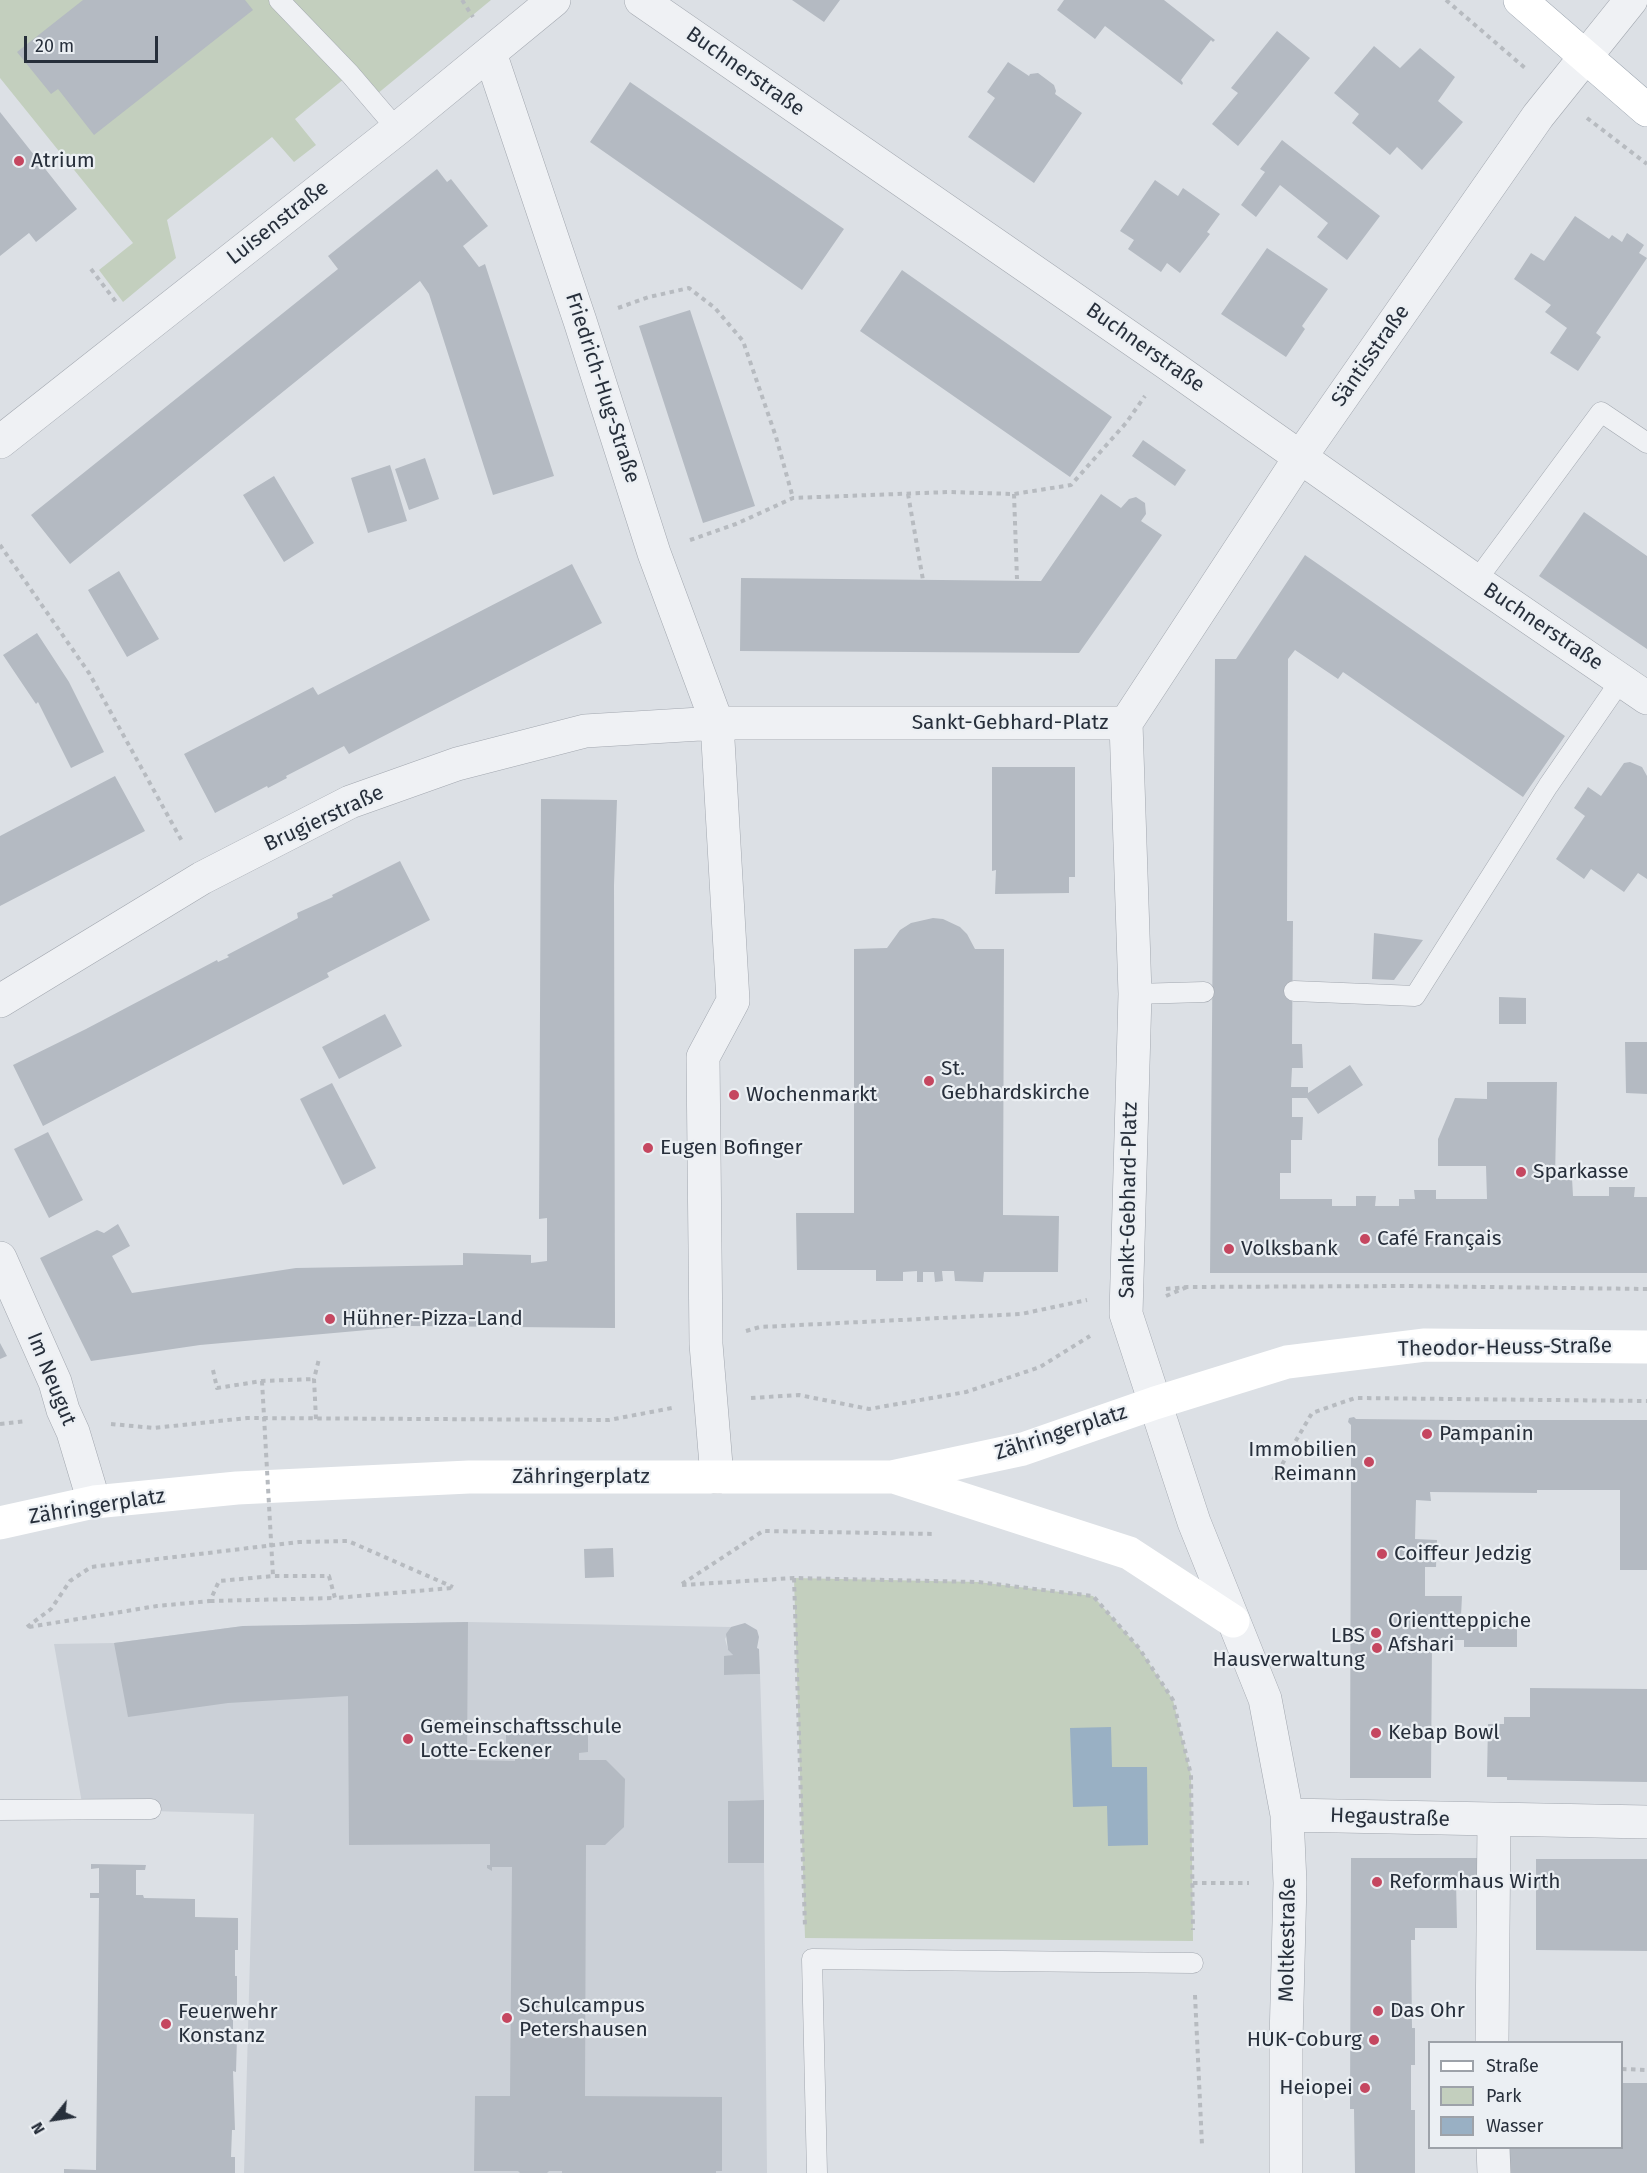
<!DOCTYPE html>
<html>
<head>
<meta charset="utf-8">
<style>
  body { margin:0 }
  #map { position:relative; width:1647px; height:2173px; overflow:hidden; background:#dce0e5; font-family:"Fira Sans",sans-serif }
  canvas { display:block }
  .legend { position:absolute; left:1428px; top:2041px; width:195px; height:108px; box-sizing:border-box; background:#ebeff3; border:2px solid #9da2a9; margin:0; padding:8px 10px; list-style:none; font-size:18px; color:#272f3b }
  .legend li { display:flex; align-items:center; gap:12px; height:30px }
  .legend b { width:30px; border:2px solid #9da2a9 }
  .north { position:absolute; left:24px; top:2089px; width:60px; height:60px; -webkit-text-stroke:4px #ebeff3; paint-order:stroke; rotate:240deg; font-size:16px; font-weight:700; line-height:24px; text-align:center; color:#272f3b }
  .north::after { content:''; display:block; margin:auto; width:21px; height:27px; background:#272f3b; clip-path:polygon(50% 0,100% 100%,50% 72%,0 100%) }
  .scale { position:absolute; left:24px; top:36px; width:134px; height:27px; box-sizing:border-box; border:3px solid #272f3b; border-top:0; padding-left:8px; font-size:18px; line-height:21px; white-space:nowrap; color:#272f3b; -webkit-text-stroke:4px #ebeff3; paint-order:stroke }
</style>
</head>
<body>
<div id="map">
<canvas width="1647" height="2173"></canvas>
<ul class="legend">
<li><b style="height:8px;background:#fff"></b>Straße</li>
<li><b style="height:16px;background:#c3cfbe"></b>Park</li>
<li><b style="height:16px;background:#99b0c4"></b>Wasser</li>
</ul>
<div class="north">N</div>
<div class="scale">20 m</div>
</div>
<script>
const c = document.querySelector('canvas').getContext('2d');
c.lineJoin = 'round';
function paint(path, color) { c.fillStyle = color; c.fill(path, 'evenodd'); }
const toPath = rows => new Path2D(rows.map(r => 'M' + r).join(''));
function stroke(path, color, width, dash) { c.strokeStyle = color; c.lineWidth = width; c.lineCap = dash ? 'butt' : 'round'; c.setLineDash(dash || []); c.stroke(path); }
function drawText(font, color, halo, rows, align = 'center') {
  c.font = font + ' "Fira Sans",sans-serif'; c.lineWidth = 4.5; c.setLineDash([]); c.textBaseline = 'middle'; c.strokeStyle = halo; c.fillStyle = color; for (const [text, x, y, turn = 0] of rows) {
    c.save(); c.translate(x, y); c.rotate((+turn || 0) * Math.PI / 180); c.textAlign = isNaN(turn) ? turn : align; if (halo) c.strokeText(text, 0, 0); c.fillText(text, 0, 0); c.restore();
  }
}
const built = toPath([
  [468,1622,731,1627,725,1639,728,1650,733,1655,724,1657,724,1675,760,1674,764,1800,728,1801,728,1863,764,1863,767,2173,244,2173,254,1814,83,1809,54,1644,114,1643,243,1626]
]);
const green = toPath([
  [0,0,491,0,371,99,350,74,295,119,316,145,294,162,272,137,167,220,176,258,123,302,99,270,133,243,0,78],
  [794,1578,978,1582,1093,1596,1139,1648,1173,1700,1191,1775,1193,1941,805,1938]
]);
const water = toPath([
  [1111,1727,1112,1767,1147,1767,1148,1845,1108,1846,1107,1806,1073,1807,1070,1728]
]);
const building = toPath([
  [83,0,245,0,253,10,94,135,58,89,51,94,17,52],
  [792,0,840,0,824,22],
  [1064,0,1164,0,1215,40,1213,42,1211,40,1181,80,1183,83,1182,85,1105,26,1095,39,1057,10],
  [1277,31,1310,58,1238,146,1212,124,1238,93,1231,88],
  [1374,46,1400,68,1420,48,1455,77,1438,101,1463,122,1422,170,1397,147,1390,155,1352,123,1359,114,1334,93],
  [1008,62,1029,76,1030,74,1038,73,1054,85,1056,91,1055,94,1082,113,1034,183,968,137,995,98,987,92],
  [630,82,844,229,802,290,590,142],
  [0,112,77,209,36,242,29,233,0,256],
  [1282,140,1380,216,1347,260,1317,237,1328,223,1280,185,1256,217,1241,205,1265,172,1260,169],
  [437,169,447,182,451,179,488,226,463,246,479,267,485,264,554,476,493,495,429,294,420,281,70,564,31,515,338,269,328,256],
  [1155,180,1178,196,1183,188,1220,214,1207,232,1210,234,1180,273,1167,263,1161,272,1128,249,1134,240,1120,231],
  [1575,216,1609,239,1612,235,1622,242,1627,233,1644,245,1639,253,1647,258,1596,333,1601,337,1578,371,1550,353,1567,328,1545,312,1551,305,1514,279,1531,253,1544,261],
  [1267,248,1328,289,1302,326,1305,329,1286,357,1221,314],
  [902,270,1112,417,1070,477,860,331],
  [690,310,755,506,703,523,639,326],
  [1143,440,1186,470,1175,486,1132,456],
  [425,458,439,499,409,510,395,469],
  [390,465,407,521,368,533,351,478],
  [274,476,314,543,284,562,243,495],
  [1101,494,1121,508,1129,499,1136,497,1145,503,1146,514,1141,521,1162,535,1079,653,740,651,741,578,1041,581],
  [1584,512,1647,556,1647,649,1539,576],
  [1305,555,1565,736,1523,797,1343,672,1338,679,1295,650,1288,659,1287,921,1293,921,1292,1044,1302,1044,1303,1068,1292,1068,1291,1087,1308,1087,1308,1093,1350,1065,1363,1085,1318,1114,1307,1098,1292,1098,1292,1117,1303,1117,1302,1140,1291,1140,1291,1173,1280,1173,1280,1199,1332,1199,1332,1206,1356,1206,1356,1196,1376,1196,1375,1206,1399,1206,1399,1199,1415,1199,1414,1190,1436,1190,1436,1199,1487,1199,1486,1166,1438,1166,1438,1139,1455,1098,1487,1099,1487,1082,1557,1082,1555,1178,1572,1178,1573,1196,1609,1196,1609,1187,1635,1187,1634,1197,1647,1197,1647,1273,1210,1273,1215,659,1236,659],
  [572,564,602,623,349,754,344,746,286,776,287,778,268,788,267,786,215,813,184,754,313,687,318,695],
  [119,571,159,639,127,657,88,590],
  [37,633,69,682,104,752,71,768,38,702,36,704,3,655],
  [1630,762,1642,767,1647,776,1647,879,1638,873,1624,892,1591,869,1584,879,1556,859,1585,816,1574,808,1588,787,1601,796,1624,763],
  [992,767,1075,767,1075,877,1069,877,1069,893,995,894,996,870,992,871],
  [115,776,145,831,0,906,0,836],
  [541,799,617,800,614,885,615,1328,412,1326,200,1345,91,1361,40,1258,97,1230,104,1233,118,1224,130,1246,112,1256,132,1293,296,1268,463,1265,463,1253,531,1255,531,1263,547,1261,547,1218,539,1219],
  [400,861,430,920,327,973,329,977,43,1126,13,1065,86,1029,217,960,218,962,229,957,227,955,298,918,297,913,333,897,332,895],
  [933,918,943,919,960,927,967,934,975,949,1004,949,1003,1215,1059,1216,1058,1272,984,1272,983,1282,955,1281,954,1271,942,1271,943,1281,935,1282,934,1272,923,1272,923,1282,917,1282,917,1271,903,1272,903,1281,876,1281,876,1270,797,1270,796,1213,854,1213,854,949,887,948,900,930,911,923],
  [1374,933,1423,940,1394,980,1372,979],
  [1499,997,1526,998,1526,1024,1499,1024],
  [385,1014,402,1046,339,1079,322,1047],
  [1625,1042,1647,1042,1647,1094,1626,1093],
  [332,1083,376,1168,343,1185,300,1099],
  [48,1132,83,1200,49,1218,14,1149],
  [0,1343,7,1356,0,1359],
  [1354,1417,1356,1419,1456,1420,1647,1420,1647,1570,1620,1570,1620,1490,1537,1490,1537,1493,1430,1492,1431,1501,1416,1500,1415,1539,1437,1540,1436,1567,1425,1567,1425,1596,1462,1596,1461,1616,1517,1617,1517,1647,1464,1647,1464,1640,1432,1640,1431,1778,1350,1778,1351,1467,1351,1425,1348,1422,1349,1418],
  [613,1548,614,1577,585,1578,584,1549],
  [468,1622,467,1760,515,1761,515,1753,506,1753,506,1729,588,1730,588,1752,579,1753,579,1760,606,1760,625,1779,624,1827,605,1845,586,1845,585,2096,722,2097,722,2171,716,2171,716,2173,562,2173,562,2171,549,2171,547,2173,520,2173,518,2171,474,2171,475,2096,510,2096,512,1867,492,1867,492,1871,487,1868,487,1865,490,1865,490,1844,349,1845,348,1696,228,1703,128,1717,114,1643,243,1626],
  [745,1623,757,1630,759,1637,757,1648,759,1649,760,1674,724,1675,724,1656,733,1655,728,1650,726,1634,731,1627],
  [1530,1688,1647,1689,1647,1782,1507,1780,1507,1777,1487,1777,1488,1724,1504,1724,1504,1717,1530,1717],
  [764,1800,764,1863,728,1863,728,1801],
  [1351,1858,1485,1858,1485,1879,1456,1880,1457,1928,1415,1928,1415,1940,1411,1940,1412,2028,1415,2028,1415,2065,1411,2065,1411,2110,1415,2110,1415,2173,1355,2173,1354,2109,1350,2109],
  [1536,1859,1647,1859,1647,1951,1536,1950],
  [91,1864,146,1865,145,1870,136,1870,136,1895,143,1895,144,1898,195,1899,195,1917,238,1918,238,1950,235,1950,235,1976,237,1976,237,2011,233,2011,233,2037,237,2037,236,2072,233,2071,235,2130,232,2130,231,2157,235,2157,235,2173,64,2173,64,2169,96,2170,99,1898,90,1898,90,1893,99,1893,99,1868,91,1869],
  [1622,2083,1647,2083,1647,2173,1510,2173,1510,2148,1622,2148]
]);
const path = toPath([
  [462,0,473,17],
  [1446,0,1525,68],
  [1587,118,1647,164],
  [91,269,116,302],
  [618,308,649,297,689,288,715,308,743,341,776,437,793,498],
  [908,494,923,580],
  [1014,494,1017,579],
  [690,540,736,524,793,498,949,492,1014,494,1071,485,1126,423,1145,396],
  [0,545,89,673,183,843],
  [1166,1289,1187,1287,1406,1286,1647,1289],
  [1166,1296,1187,1287],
  [746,1331,760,1327,1021,1314,1087,1300],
  [213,1370,217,1388,262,1381,314,1379],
  [751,1398,799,1395,869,1409,966,1392,1040,1367,1090,1336],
  [316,1419,314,1379,319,1359],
  [0,1424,26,1421],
  [111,1424,154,1428,247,1418,609,1420,672,1408],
  [1273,1480,1312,1413,1355,1398,1647,1401],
  [794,1578,805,1927],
  [682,1584,763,1531,935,1534],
  [682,1585,794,1578,978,1582,1093,1596,1139,1648,1173,1700,1191,1775,1193,1930],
  [210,1601,335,1598],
  [27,1627,51,1609,70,1581,91,1567,299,1542,348,1541,453,1587],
  [29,1627,157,1606,210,1601,219,1581,273,1576,329,1576,335,1598,452,1588],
  [1193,1883,1249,1883],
  [1195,1995,1202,2145],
  [1622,2069,1647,2070]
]);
const service = toPath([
  [279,0,350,74,397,129],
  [1476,581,1601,412,1647,443],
  [1294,991,1415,996,1548,786,1621,680],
  [1135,994,1204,992],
  [0,1810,151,1809],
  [817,2173,812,1959,1193,1963]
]);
const minor = toPath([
  [641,0,1168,364,1476,581,1647,698],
  [490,53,580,321,654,553,717,723,733,1001,703,1057,706,1344,717,1477],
  [0,442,397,129,554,0],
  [1126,723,1135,994,1126,1314,1194,1522,1265,1699,1287,1815,1290,1883,1286,2041,1286,2173],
  [1126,723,1301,456,1538,116,1631,0],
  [0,1001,202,878,350,802,457,764,585,731,717,723,1126,723],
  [0,1258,55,1382,63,1410,73,1432,94,1502],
  [1287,1815,1647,1822],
  [1492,2042,1494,1820],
  [1493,2148,1494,2173]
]);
const secondary = toPath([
  [894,1477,1129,1553,1233,1621],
  [0,1523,94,1502,237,1488,469,1477,892,1477,1023,1449,1155,1403,1287,1362,1425,1345,1647,1347]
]);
const primary = toPath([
  [1520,0,1647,110]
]);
const pathBridge = toPath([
  [262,1381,273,1576]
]);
const markers = [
  [19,161,6,"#c54760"],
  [929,1081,6,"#c54760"],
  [734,1095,6,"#c54760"],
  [648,1148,6,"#c54760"],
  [1521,1172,6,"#c54760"],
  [1365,1239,6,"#c54760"],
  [1229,1249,6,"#c54760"],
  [330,1319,6,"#c54760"],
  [1427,1434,6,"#c54760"],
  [1369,1462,6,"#c54760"],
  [1382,1554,6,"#c54760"],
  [1376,1633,6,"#c54760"],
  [1377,1648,6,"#c54760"],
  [1376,1733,6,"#c54760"],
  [408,1739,6,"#c54760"],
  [1377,1882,6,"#c54760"],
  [1378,2011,6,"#c54760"],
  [507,2018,6,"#c54760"],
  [166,2024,6,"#c54760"],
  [1374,2040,6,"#c54760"],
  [1365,2088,6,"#c54760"]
];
const streetNames = [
  ["Buchnerstraße",745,72,35],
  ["Luisenstraße",278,223,-38],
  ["Buchnerstraße",1145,348,35],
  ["Säntisstraße",1371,356,-55],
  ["Friedrich-Hug-Straße",602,388,72],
  ["Buchnerstraße",1543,627,34],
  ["Sankt-Gebhard-Platz",1010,723],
  ["Brugierstraße",324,819,-25],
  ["Sankt-Gebhard-Platz",1129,1200,-89],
  ["Theodor-Heuss-Straße",1505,1348,-1],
  ["Im Neugut",51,1379,68],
  ["Zähringerplatz",1061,1433,-18],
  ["Zähringerplatz",581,1477],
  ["Zähringerplatz",97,1507,-9],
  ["Hegaustraße",1390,1818,2],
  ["Moltkestraße",1288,1940,-89]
];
const poiNames = [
  ["Atrium",31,161],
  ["St.",941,1069],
  ["Gebhardskirche",941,1093],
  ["Wochenmarkt",746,1095],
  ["Eugen Bofinger",660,1148],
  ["Sparkasse",1533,1172],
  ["Café Français",1377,1239],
  ["Volksbank",1241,1249],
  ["Hühner-Pizza-Land",342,1319],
  ["Pampanin",1439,1434],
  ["Immobilien",1357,1450,"right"],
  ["Reimann",1357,1474,"right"],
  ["Coiffeur Jedzig",1394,1554],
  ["Orientteppiche",1388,1621],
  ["Afshari",1388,1645],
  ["LBS",1365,1636,"right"],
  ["Hausverwaltung",1365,1660,"right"],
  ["Gemeinschaftsschule",420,1727],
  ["Lotte-Eckener",420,1751],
  ["Kebap Bowl",1388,1733],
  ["Reformhaus Wirth",1389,1882],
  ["Schulcampus",519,2006],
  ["Petershausen",519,2030],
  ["Das Ohr",1390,2011],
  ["Feuerwehr",178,2012],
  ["Konstanz",178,2036],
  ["HUK-Coburg",1362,2040,"right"],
  ["Heiopei",1353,2088,"right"]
];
paint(built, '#cbd0d7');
paint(green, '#c3cfbe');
paint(water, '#99b0c4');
paint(building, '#b4bac2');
stroke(service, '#a2a7af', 21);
stroke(minor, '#a2a7af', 34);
stroke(primary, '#9ca5b0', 34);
stroke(path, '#b7bbc0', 4, [4.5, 4.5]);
stroke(service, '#eff1f4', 20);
stroke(minor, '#eff1f4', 33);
stroke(secondary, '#fff', 33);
stroke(primary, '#fff', 33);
stroke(pathBridge, '#b7bbc0', 4, [4.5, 4.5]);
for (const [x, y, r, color] of markers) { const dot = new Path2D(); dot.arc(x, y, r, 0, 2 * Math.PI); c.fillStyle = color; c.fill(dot); stroke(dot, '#ebeff3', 2); }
drawText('21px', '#272f3b', '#ebeff3', streetNames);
drawText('21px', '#272f3b', '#ebeff3', poiNames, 'left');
</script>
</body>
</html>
